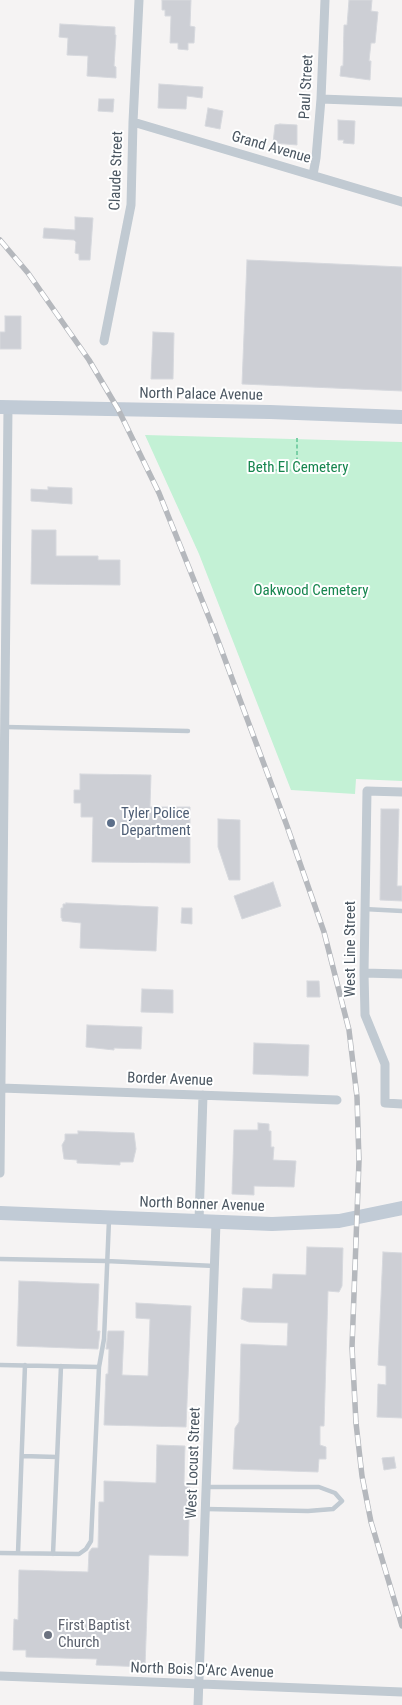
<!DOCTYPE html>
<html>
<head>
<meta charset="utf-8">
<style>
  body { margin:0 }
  canvas { display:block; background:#f5f3f3 }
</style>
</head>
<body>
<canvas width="402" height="1705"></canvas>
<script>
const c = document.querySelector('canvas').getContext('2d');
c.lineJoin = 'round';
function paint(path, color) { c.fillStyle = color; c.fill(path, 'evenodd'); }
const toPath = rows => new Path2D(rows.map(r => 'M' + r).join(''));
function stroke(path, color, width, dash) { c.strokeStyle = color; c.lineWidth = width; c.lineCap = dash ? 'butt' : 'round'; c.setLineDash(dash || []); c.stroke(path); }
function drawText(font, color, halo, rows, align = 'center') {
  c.font = font + ' "Roboto Condensed",sans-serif'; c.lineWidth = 4; c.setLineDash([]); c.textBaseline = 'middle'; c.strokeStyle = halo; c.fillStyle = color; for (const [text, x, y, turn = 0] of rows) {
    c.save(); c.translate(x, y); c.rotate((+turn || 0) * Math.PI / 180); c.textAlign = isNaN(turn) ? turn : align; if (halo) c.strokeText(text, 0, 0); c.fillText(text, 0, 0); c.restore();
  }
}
const green = toPath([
  [145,435,402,442,402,781,356,779,355,794,291,790,199,554]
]);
const building = toPath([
  [162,0,191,0,190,26,195,27,194,43,188,43,188,50,178,49,178,43,170,43,171,16,165,16,165,10,162,10,162,0],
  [349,0,372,0,371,11,378,12,375,43,371,43,369,61,371,61,370,80,340,76,341,66,343,66,344,25,347,25,349,0],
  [60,24,115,27,115,35,116,35,114,66,116,67,116,78,87,76,88,56,67,55,68,38,59,37,60,24],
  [159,84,203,87,202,98,187,96,186,109,158,108,159,84],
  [99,99,114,99,113,112,98,111,99,99],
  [208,108,223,111,220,129,205,126,208,108],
  [338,120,355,121,354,144,343,143,344,140,338,140,338,120],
  [280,124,297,125,297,145,273,143,275,125,280,124],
  [75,217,93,218,90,260,79,260,79,254,75,253,76,242,74,240,43,238,44,228,75,230,75,217],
  [247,260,402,267,402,391,242,384,247,260],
  [5,316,21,316,21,349,0,349,0,332,5,332,5,316],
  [153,332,174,333,173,379,151,379,153,332],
  [48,487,72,488,72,504,31,501,31,489,48,490,48,487],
  [32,530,56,530,56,556,98,556,98,560,120,560,120,585,31,584,32,530],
  [80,774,151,775,150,807,190,807,190,863,92,862,93,817,81,817,81,803,74,803,74,790,80,790,80,774],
  [381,809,399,809,397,886,402,886,402,901,380,900,381,809],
  [218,819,240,820,240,880,229,880,218,847,218,819],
  [273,882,281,906,242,919,234,896,273,882],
  [66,903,158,907,156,951,80,948,81,923,62,921,62,918,61,918,61,908,63,908,63,904,66,904,66,903],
  [182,908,192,908,192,924,181,923,182,908],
  [307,981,319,981,320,997,307,997,307,981],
  [142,989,173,990,173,1013,141,1012,142,989],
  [87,1025,142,1027,141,1049,114,1048,114,1050,86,1047,87,1025],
  [254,1043,309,1045,308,1076,253,1074,254,1043],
  [258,1123,269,1124,269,1131,271,1131,271,1147,274,1147,273,1160,296,1161,294,1187,254,1186,254,1195,232,1194,234,1130,258,1130,258,1123],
  [78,1131,134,1133,136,1149,133,1162,120,1162,120,1165,77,1163,77,1160,64,1159,62,1145,65,1140,65,1134,78,1134,78,1131],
  [307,1247,343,1248,342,1286,339,1292,328,1291,324,1426,320,1426,320,1445,326,1447,326,1459,319,1459,318,1472,233,1469,235,1428,239,1422,241,1344,287,1346,288,1323,249,1322,241,1319,243,1288,272,1289,273,1274,306,1275,307,1247],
  [383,1252,402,1253,402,1418,377,1417,378,1384,386,1385,386,1366,378,1365,383,1252],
  [19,1281,99,1284,97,1331,100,1331,98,1349,17,1346,19,1281],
  [136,1303,191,1306,186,1427,104,1425,106,1374,108,1374,109,1349,106,1349,108,1331,124,1331,122,1375,148,1376,150,1319,136,1318,136,1303],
  [157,1445,185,1446,184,1483,190,1484,188,1556,149,1555,145,1667,96,1665,97,1659,26,1657,26,1650,13,1650,14,1619,18,1620,19,1570,88,1572,89,1552,92,1548,98,1548,99,1502,104,1502,104,1481,156,1483,157,1445],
  [394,1457,396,1468,384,1470,382,1458,394,1457]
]);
const path = toPath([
  [297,438,297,471],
  [267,470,343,472]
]);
const lane = toPath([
  [6,727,188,731],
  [364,909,402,911],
  [0,1259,106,1261,215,1266],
  [0,1365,99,1367],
  [22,1456,57,1457],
  [206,1509,308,1511,333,1509,342,1501,335,1493,319,1487,206,1487],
  [0,1553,79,1554,86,1549,91,1541,99,1367,104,1339,109,1220],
  [18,1553,25,1365],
  [53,1554,61,1366]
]);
const street = toPath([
  [321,99,402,102],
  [133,122,402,202],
  [313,175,316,158,321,99,325,0],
  [104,341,131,205,133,122,139,0],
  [402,792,367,791,364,973,365,1015,385,1064,385,1103,402,1104],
  [364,973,402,974],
  [1,1088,337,1100],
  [0,1173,8,408],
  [199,1221,203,1095],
  [0,1676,402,1692],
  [198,1705,216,1223]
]);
const secondary = toPath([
  [0,407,270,412,402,417],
  [0,1213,272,1224,339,1221,402,1208]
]);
const rail = toPath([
  [0,240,28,273,89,360,118,409,159,493,214,630,287,826,324,932,349,1030,357,1097,359,1161,352,1347,356,1423,362,1476,371,1522,402,1626]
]);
const markers = [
  [111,823,5,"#5c6f8a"],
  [48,1635,5,"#6b7280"]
];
const streetNames = [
  ["Paul Street",307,87,-87],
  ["Grand Avenue",271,148,16],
  ["Claude Street",117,171,-88],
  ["North Palace Avenue",201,395,1],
  ["West Line Street",351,949,-90],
  ["Border Avenue",170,1080,2],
  ["North Bonner Avenue",202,1205,2],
  ["West Locust Street",194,1463,-88],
  ["North Bois D'Arc Avenue",202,1671,2]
];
const parkNames = [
  ["Beth El Cemetery",298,468],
  ["Oakwood Cemetery",311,591]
];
const serviceNames = [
  ["Tyler Police",121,814],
  ["Department",121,831]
];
const worshipNames = [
  ["First Baptist",58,1626],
  ["Church",58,1643]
];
paint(green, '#c3f1d5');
paint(building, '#cdcfd5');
stroke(building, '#d7d9de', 1);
stroke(path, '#7ad0a6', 2, [4, 2.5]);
stroke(lane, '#c1cad2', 4.5);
stroke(street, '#c1cad2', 9);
stroke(secondary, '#c1cbd6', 14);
stroke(rail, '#b5b8bd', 5.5);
stroke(rail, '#fff', 4, [11]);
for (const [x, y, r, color] of markers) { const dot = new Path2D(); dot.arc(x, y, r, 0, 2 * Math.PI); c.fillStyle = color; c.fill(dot); stroke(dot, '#fff', 2); }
drawText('15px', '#4a5661', '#fff', streetNames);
drawText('15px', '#17864f', '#fff', parkNames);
drawText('15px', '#4e5e75', '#fff', serviceNames, 'left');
drawText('15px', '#5b616d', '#fff', worshipNames, 'left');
</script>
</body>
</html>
